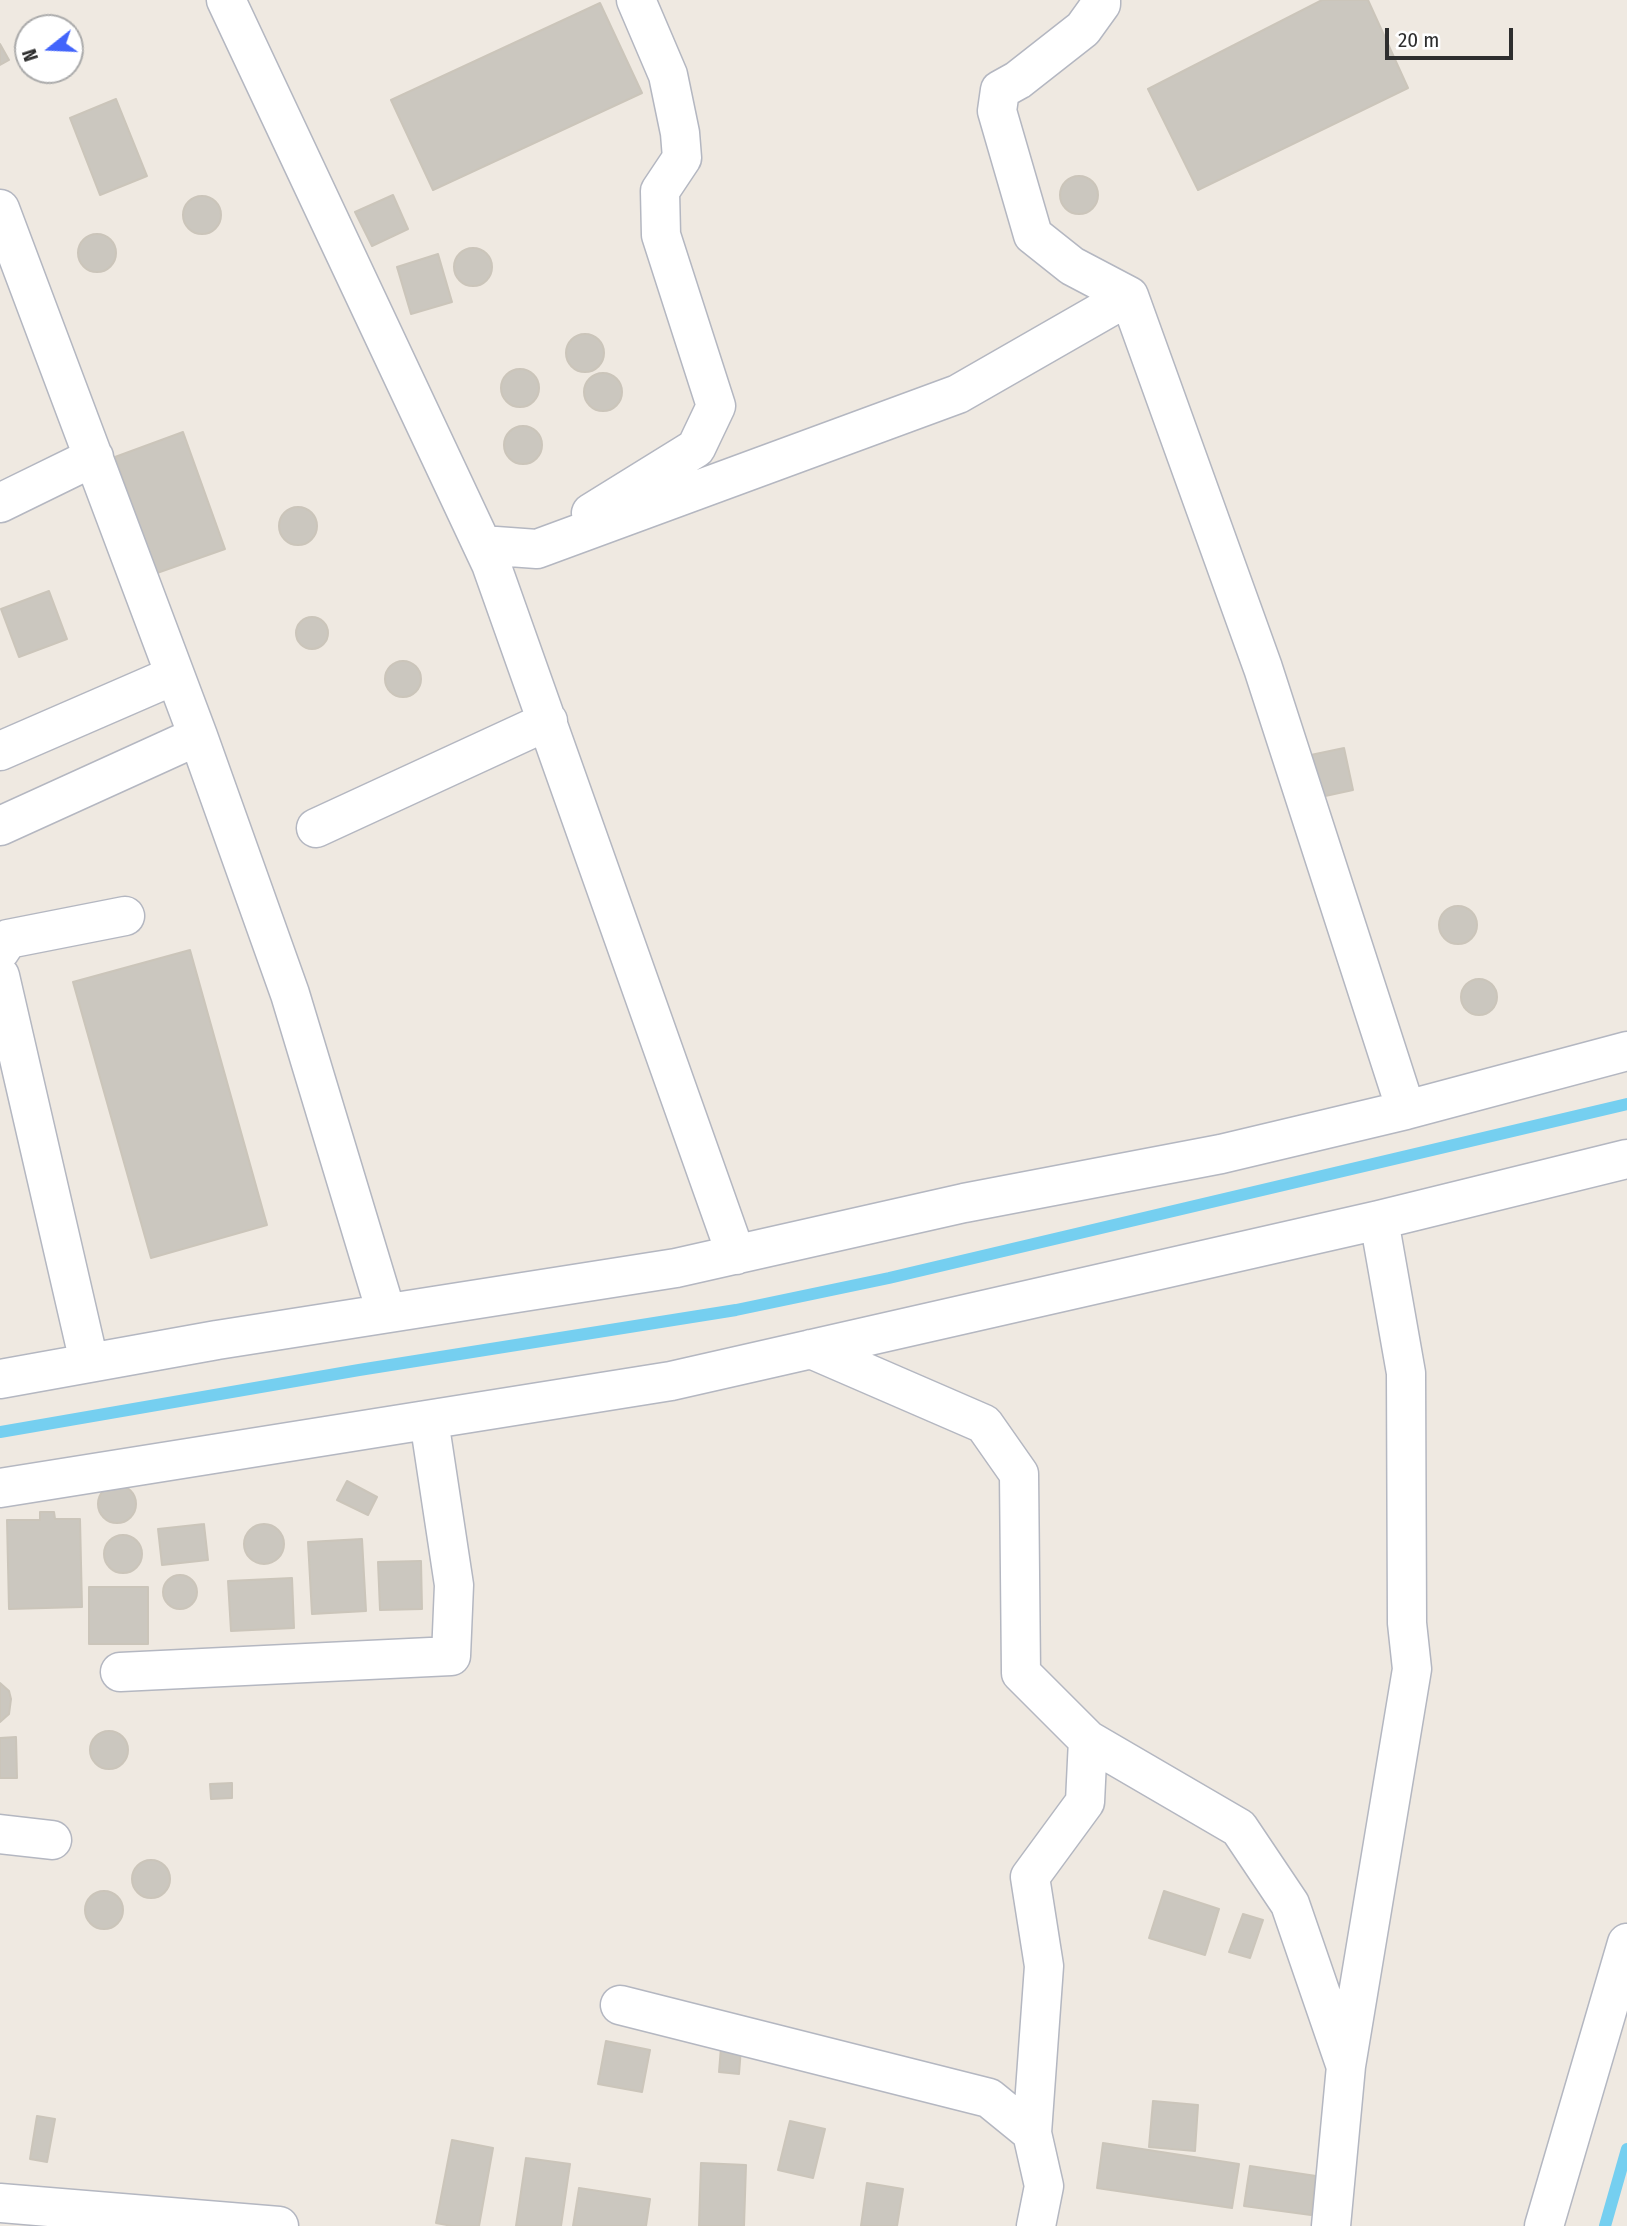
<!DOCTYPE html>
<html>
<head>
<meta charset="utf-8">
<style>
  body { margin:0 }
  #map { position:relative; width:1627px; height:2226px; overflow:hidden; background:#efe9e1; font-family:"Fira Sans Condensed",sans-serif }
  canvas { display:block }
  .north { position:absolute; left:14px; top:14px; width:70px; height:70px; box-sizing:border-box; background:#fff; border:2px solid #ababab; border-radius:50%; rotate:252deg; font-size:19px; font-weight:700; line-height:28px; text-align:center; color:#2e2e2e }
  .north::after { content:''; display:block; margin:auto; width:24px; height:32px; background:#4264fb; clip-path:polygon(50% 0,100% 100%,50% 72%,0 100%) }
  .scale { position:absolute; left:1385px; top:28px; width:128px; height:32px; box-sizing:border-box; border:4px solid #2e2e2e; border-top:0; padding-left:9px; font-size:21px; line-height:24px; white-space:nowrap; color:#2e2e2e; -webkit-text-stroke:5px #fff; paint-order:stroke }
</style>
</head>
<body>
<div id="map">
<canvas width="1627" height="2226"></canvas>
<div class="north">N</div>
<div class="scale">20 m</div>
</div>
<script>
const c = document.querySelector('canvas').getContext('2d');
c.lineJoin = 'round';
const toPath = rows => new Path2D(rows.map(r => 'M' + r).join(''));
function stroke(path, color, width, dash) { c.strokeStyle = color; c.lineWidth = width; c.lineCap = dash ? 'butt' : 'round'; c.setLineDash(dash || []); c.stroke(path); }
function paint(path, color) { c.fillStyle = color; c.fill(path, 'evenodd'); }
const stream = toPath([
  [0,1432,359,1370,736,1310,889,1278,1627,1104],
  [1605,2226,1627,2149]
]);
const building = toPath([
  [1322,0,1368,0,1408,88,1198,190,1148,89,1322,0],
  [600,3,642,93,433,190,391,100,600,3],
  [0,44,9,60,0,65,0,44],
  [116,99,147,176,100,195,70,118,116,99],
  '1060 195a19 19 0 1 1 38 0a19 19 0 1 1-38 0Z',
  [393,195,408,229,372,246,355,212,393,195],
  '183 215a19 19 0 1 1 38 0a19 19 0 1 1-38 0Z',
  '78 253a19 19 0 1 1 38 0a19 19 0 1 1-38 0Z',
  '454 267a19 19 0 1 1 38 0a19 19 0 1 1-38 0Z',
  [438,254,452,302,411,314,397,267,438,254],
  '566 353a19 19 0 1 1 38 0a19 19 0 1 1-38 0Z',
  '501 388a19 19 0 1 1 38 0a19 19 0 1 1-38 0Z',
  '584 392a19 19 0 1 1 38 0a19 19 0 1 1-38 0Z',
  '504 445a19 19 0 1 1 38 0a19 19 0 1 1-38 0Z',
  [183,432,225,549,157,573,115,457,183,432],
  '279 526a19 19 0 1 1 38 0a19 19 0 1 1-38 0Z',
  [49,591,67,639,19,657,1,609,49,591],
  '296 633a16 16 0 1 1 32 0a16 16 0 1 1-32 0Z',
  '385 679a18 18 0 1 1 36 0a18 18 0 1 1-36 0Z',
  [1344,748,1353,790,1316,798,1306,756,1344,748],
  '1439 925a19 19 0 1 1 38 0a19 19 0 1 1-38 0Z',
  [190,950,267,1225,151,1258,73,982,190,950],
  '1461 997a18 18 0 1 1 36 0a18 18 0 1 1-36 0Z',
  [347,1481,377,1497,368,1515,337,1500,347,1481],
  '98 1504a19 19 0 1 1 38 0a19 19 0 1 1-38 0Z',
  [40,1512,54,1512,55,1519,80,1519,82,1607,9,1609,7,1520,40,1520,40,1512],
  '244 1544a20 20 0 1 1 40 0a20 20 0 1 1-40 0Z',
  [204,1524,208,1560,162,1565,158,1529,204,1524],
  '104 1554a19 19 0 1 1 38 0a19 19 0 1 1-38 0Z',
  [362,1539,366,1611,312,1614,308,1542,362,1539],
  [421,1561,422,1609,380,1610,378,1562,421,1561],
  '163 1592a17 17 0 1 1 34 0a17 17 0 1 1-34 0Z',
  [292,1578,294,1628,231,1631,228,1581,292,1578],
  [89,1587,148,1587,148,1644,89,1644,89,1587],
  [0,1683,9,1691,11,1699,9,1714,0,1722,0,1683],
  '90 1750a19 19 0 1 1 38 0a19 19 0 1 1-38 0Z',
  [16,1737,17,1778,0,1778,0,1738,16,1737],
  [232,1783,232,1798,211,1799,210,1784,232,1783],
  '132 1879a19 19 0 1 1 38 0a19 19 0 1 1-38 0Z',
  [1164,1891,1219,1909,1205,1955,1149,1938,1164,1891],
  '85 1910a19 19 0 1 1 38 0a19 19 0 1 1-38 0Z',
  [1243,1914,1263,1920,1250,1958,1229,1952,1243,1914],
  [606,2041,650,2050,642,2092,598,2084,606,2041],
  [721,2047,741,2048,739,2074,719,2072,721,2047],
  [1153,2101,1198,2105,1195,2151,1149,2147,1153,2101],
  [37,2116,55,2119,47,2162,30,2159,37,2116],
  [790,2121,825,2129,813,2178,778,2170,790,2121],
  [452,2140,493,2148,479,2226,452,2226,436,2223,452,2140],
  [1103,2143,1239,2164,1232,2208,1097,2188,1103,2143],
  [526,2158,570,2164,561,2226,516,2226,526,2158],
  [701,2163,746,2165,744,2226,699,2226,701,2163],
  [1250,2166,1316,2176,1311,2215,1244,2206,1250,2166],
  [867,2183,903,2189,897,2226,861,2226,867,2183],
  [579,2188,650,2199,646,2226,573,2226,579,2188]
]);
const minor = toPath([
  [226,0,491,564,736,1255],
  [1101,0,1101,4,1083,29,1018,80,1000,90,997,111,1033,235,1072,266,1129,296,1263,668,1406,1110],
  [0,209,198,736,290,994,386,1312],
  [0,503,94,457],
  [591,513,696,448,716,406,661,235,660,191,682,158,680,133,668,75,636,0],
  [482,545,537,549,958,394,1129,296],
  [0,751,175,675],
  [0,826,198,736],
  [316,828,548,721],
  [0,951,8,939,125,916],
  [0,976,89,1362],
  [811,1349,984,1424,1019,1474,1021,1673,1088,1740,1239,1828,1290,1904,1345,2064],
  [0,1379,217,1340,676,1268,964,1203,1221,1154,1406,1110,1627,1051],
  [0,1488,671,1381,1379,1220,1627,1159],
  [120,1672,451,1656,454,1585,429,1420],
  [0,1834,52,1840],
  [620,2005,989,2098,1032,2133,1044,2186,1036,2226],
  [1032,2133,1044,1966,1030,1877,1085,1802,1088,1740],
  [0,2203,279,2226],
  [1331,2226,1346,2066,1412,1669,1407,1623,1406,1373,1379,1220],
  [1544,2226,1627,1943]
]);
stroke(stream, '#75cff0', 12);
paint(building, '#cbc7bf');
stroke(building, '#cbc5ba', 2);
stroke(minor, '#b4b7c1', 41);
stroke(minor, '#fff', 38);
</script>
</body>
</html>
